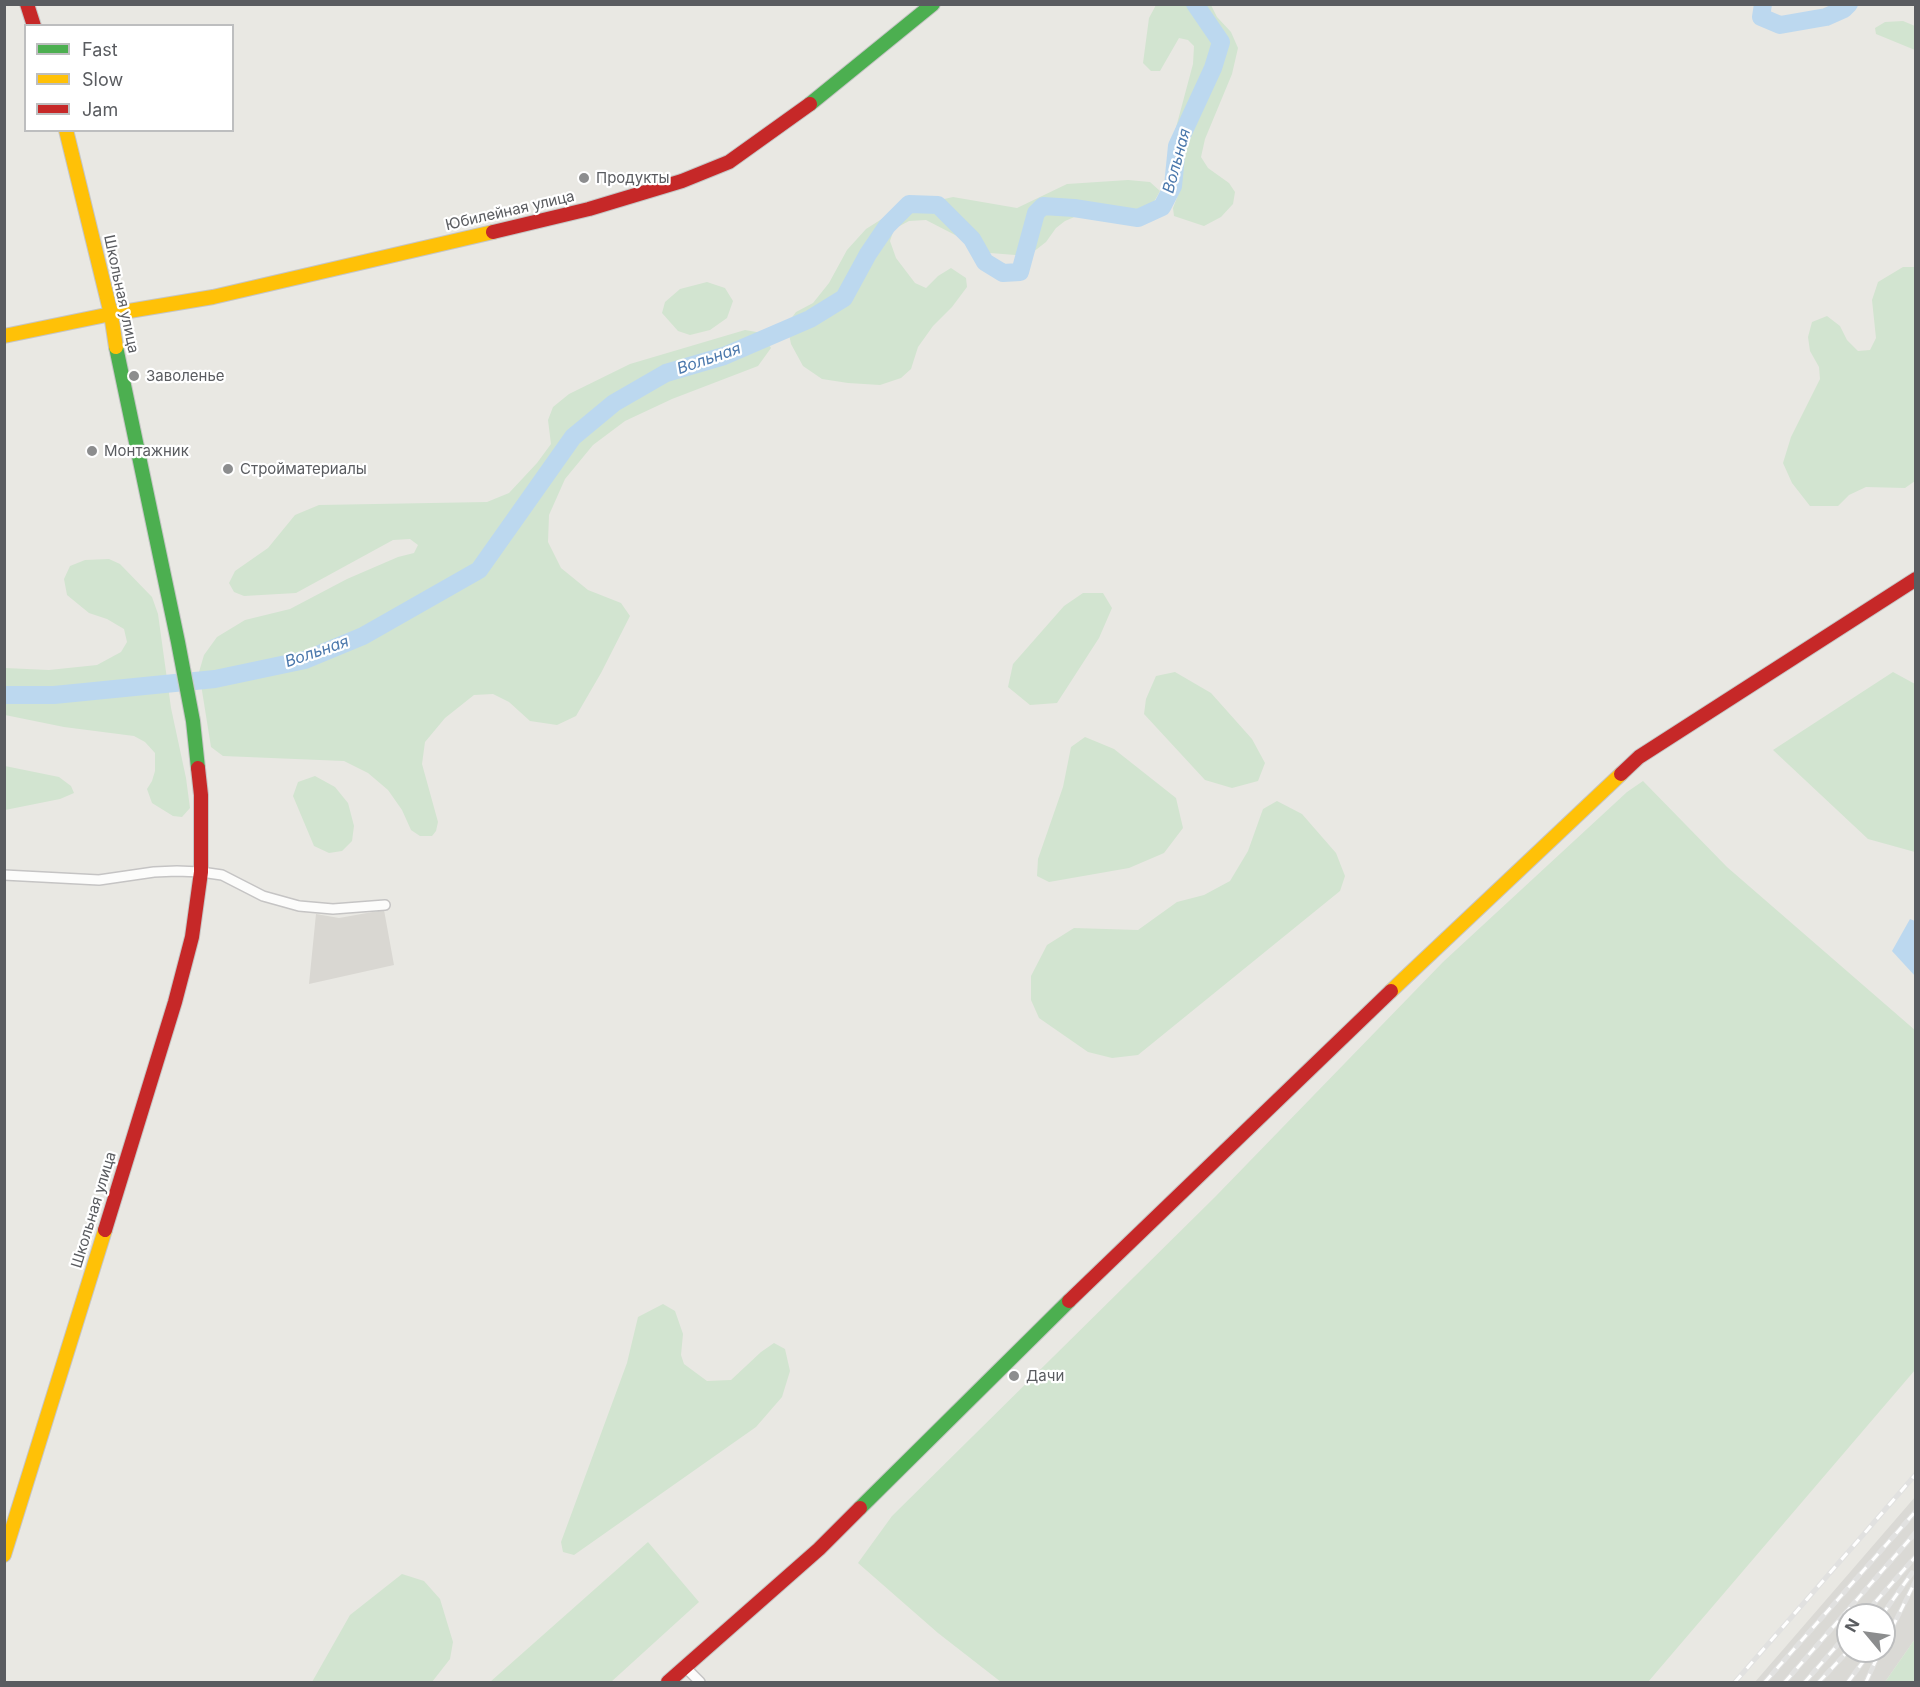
<!DOCTYPE html>
<html>
<head>
<meta charset="utf-8">
<style>
  body { margin:0 }
  #map { position:relative; width:1920px; height:1687px; overflow:hidden; background:#e9e8e3; font-family:Inter,sans-serif }
  canvas { display:block }
  .frame { position:absolute; inset:0; border:6px solid #5a5c60; pointer-events:none }
  .legend { position:absolute; left:24px; top:24px; width:210px; height:108px; box-sizing:border-box; background:#fff; border:2px solid #bdbebf; margin:0; padding:8px 10px; list-style:none; font-size:18px; color:#5a5c60 }
  .legend li { display:flex; align-items:center; gap:12px; height:30px }
  .legend b { width:30px; border:2px solid #bdbebf }
  .north { position:absolute; left:1836px; top:1603px; width:60px; height:60px; box-sizing:border-box; background:#fff; border:2px solid #bdbebf; border-radius:50%; rotate:299deg; font-size:16px; font-weight:700; line-height:24px; text-align:center; color:#5a5c60 }
  .north::after { content:''; display:block; margin:auto; width:21px; height:27px; background:#8c8d8e; clip-path:polygon(50% 0,100% 100%,50% 72%,0 100%) }
</style>
</head>
<body>
<div id="map">
<canvas width="1920" height="1687"></canvas>
<div class="frame"></div>
<ul class="legend">
<li><b style="height:8px;background:#4caf50"></b>Fast</li>
<li><b style="height:8px;background:#ffc107"></b>Slow</li>
<li><b style="height:8px;background:#c62828"></b>Jam</li>
</ul>
<div class="north">N</div>
</div>
<script>
const c = document.querySelector('canvas').getContext('2d');
c.lineJoin = 'round';
function paint(path, color) { c.fillStyle = color; c.fill(path, 'evenodd'); }
const toPath = rows => new Path2D(rows.map(r => 'M' + r).join(''));
function stroke(path, color, width, dash) { c.strokeStyle = color; c.lineWidth = width; c.lineCap = dash ? 'butt' : 'round'; c.setLineDash(dash || []); c.stroke(path); }
function drawText(font, color, halo, rows, align = 'center') {
  c.font = font + ' Inter,sans-serif'; c.lineWidth = 4.5; c.setLineDash([]); c.textBaseline = 'middle'; c.strokeStyle = halo; c.fillStyle = color; for (const [text, x, y, turn = 0] of rows) {
    c.save(); c.translate(x, y); c.rotate((+turn || 0) * Math.PI / 180); c.textAlign = isNaN(turn) ? turn : align; if (halo) c.strokeText(text, 0, 0); c.fillText(text, 0, 0); c.restore();
  }
}
const industrial = toPath([
  [1915,1497,1915,1639,1885,1682,1755,1682],
  [1848,1615,1884,1615,1884,1651,1848,1651]
]);
const education = toPath([
  [384,910,394,965,309,984,316,914,339,918]
]);
const green = toPath([
  [1156,5,1211,5,1217,17,1231,32,1238,48,1232,74,1205,139,1201,157,1208,168,1229,183,1235,192,1233,204,1221,217,1204,226,1174,216,1173,208,1178,195,1169,170,1169,159,1174,135,1193,64,1194,46,1188,40,1179,38,1160,71,1151,71,1143,63,1149,18],
  [1903,21,1915,26,1915,50,1876,34,1875,28,1885,22],
  [1128,180,1150,182,1160,191,1150,209,1091,210,1065,221,1056,228,1046,242,1028,256,990,253,926,220,909,221,894,229,890,241,896,258,915,283,926,288,938,276,951,268,966,278,967,287,952,307,933,326,918,347,911,369,901,378,880,385,848,383,822,379,803,366,791,344,787,324,796,312,813,303,829,283,847,250,866,229,896,210,953,197,1017,208,1067,184],
  [1903,267,1915,267,1915,481,1905,488,1866,487,1849,495,1838,506,1810,506,1792,483,1783,463,1791,437,1820,379,1819,367,1810,351,1808,337,1812,322,1827,316,1840,326,1847,340,1858,351,1870,350,1876,338,1872,300,1878,282],
  [707,282,725,288,733,301,727,318,710,330,690,335,678,331,662,313,665,302,680,289],
  [745,330,762,333,771,348,758,366,672,399,625,421,593,445,565,479,549,515,548,542,561,568,588,590,621,603,630,616,601,673,576,716,557,725,530,721,509,702,493,694,474,695,445,718,425,742,422,764,438,822,436,831,432,836,420,836,411,830,402,810,388,790,368,773,344,761,223,756,211,747,199,672,204,655,217,637,245,620,290,609,347,579,398,557,414,553,418,545,410,539,393,540,296,593,244,596,234,592,229,583,235,571,268,548,295,515,319,505,487,502,509,493,537,463,551,444,548,420,553,407,569,394,630,364],
  [109,559,120,564,152,597,158,614,171,708,186,778,190,808,182,817,173,816,152,803,147,789,152,781,155,771,155,753,145,742,134,736,64,727,5,715,5,668,49,670,97,665,121,652,127,642,124,629,107,619,89,613,67,595,64,579,70,566,85,560],
  [1083,593,1103,593,1112,608,1099,638,1057,703,1030,705,1008,687,1013,664,1064,606],
  [1175,672,1211,693,1252,739,1265,763,1258,781,1232,788,1205,780,1144,714,1146,699,1156,676],
  [1893,672,1915,684,1915,852,1868,839,1773,750],
  [1085,737,1114,749,1176,798,1183,828,1164,853,1129,868,1049,882,1037,876,1038,859,1063,787,1071,747],
  [5,766,59,777,71,786,74,793,60,799,5,810],
  [315,776,335,787,348,803,354,826,352,841,342,851,329,853,314,846,293,796,298,782],
  [1643,781,1727,867,1916,1031,1915,1370,1648,1682,1001,1682,938,1633,858,1563,892,1516,1215,1197,1443,962,1627,792],
  [1277,801,1302,814,1336,853,1345,876,1340,891,1138,1055,1112,1058,1088,1052,1039,1018,1031,1000,1031,976,1047,945,1074,928,1138,930,1177,902,1204,895,1230,881,1248,851,1263,809],
  [663,1304,675,1311,683,1334,681,1355,684,1364,707,1381,731,1380,761,1352,774,1343,785,1349,790,1371,782,1397,756,1427,574,1555,563,1552,561,1542,627,1363,638,1317],
  [648,1542,699,1602,611,1682,490,1682],
  [402,1574,424,1581,440,1599,453,1642,450,1659,432,1682,312,1682,350,1615],
  [1915,1639,1915,1682,1885,1682]
]);
const water = toPath([
  [1910,919,1915,921,1915,976,1892,951]
]);
const river = toPath([
  [1763,4,1761,17,1780,25,1826,17,1844,9,1849,4],
  [4,695,54,695,215,679,305,660,363,636,479,570,573,437,614,403,666,373,724,356,810,319,844,298,868,254,887,226,909,204,938,205,972,239,985,262,1003,273,1020,272,1036,213,1043,206,1074,208,1138,218,1162,207,1173,186,1177,146,1213,68,1221,42,1195,4]
]);
const street = toPath([
  [4,875,99,880,154,872,177,871,201,872,222,875,263,896,299,906,333,909,385,905],
  [686,1668,700,1682]
]);
const fast = toPath([
  [810,104,933,4],
  [116,347,178,642,193,721,198,768],
  [860,1508,1069,1301]
]);
const slow = toPath([
  [66,130,111,314,116,347],
  [4,336,111,314,213,297,493,232],
  [1391,991,1621,774],
  [4,1555,105,1230]
]);
const jam = toPath([
  [27,4,34,26],
  [493,232,589,209,682,181,729,162,810,104],
  [1621,774,1639,757,1916,579],
  [105,1230,175,1002,192,937,201,872,201,795,198,768],
  [1069,1301,1391,991],
  [668,1682,819,1549,860,1508]
]);
const rail = toPath([
  [1864,1615,1916,1556],
  [1882,1615,1912,1573],
  [1884,1644,1916,1580],
  [1735,1682,1916,1474],
  [1765,1682,1916,1511],
  [1785,1682,1916,1532],
  [1805,1682,1848,1633],
  [1819,1682,1848,1651],
  [1848,1682,1871,1651],
  [1866,1682,1880,1651]
]);
const markers = [
  [584,178,6,"#8c8d8e"],
  [134,376,6,"#8c8d8e"],
  [92,451,6,"#8c8d8e"],
  [228,469,6,"#8c8d8e"],
  [1014,1376,6,"#8c8d8e"]
];
const poiNames = [
  ["Продукты",596,178],
  ["Заволенье",146,376],
  ["Монтажник",104,451],
  ["Стройматериалы",240,469],
  ["Дачи",1026,1376]
];
const streetNames = [
  ["Юбилейная улица",510,211,-13],
  ["Школьная улица",121,294,78],
  ["Школьная улица",94,1210,-73]
];
const waterNames = [
  ["Вольная",1177,161,-75],
  ["Вольная",709,359,-19],
  ["Вольная",317,652,-19]
];
paint(industrial, '#dad9d5');
paint(education, '#d9d7d2');
paint(green, '#d2e4d0');
paint(water, '#bcd8ef');
stroke(river, '#bcd8ef', 18);
stroke(street, '#c5c4c4', 12);
stroke(fast, '#c5c5c5', 16);
stroke(slow, '#c5c5c5', 16);
stroke(jam, '#c5c5c5', 16);
stroke(street, '#fcfcfb', 9);
stroke(fast, '#4caf50', 14);
stroke(slow, '#ffc107', 14);
stroke(jam, '#c62828', 14);
stroke(rail, '#e1e1e0', 5);
stroke(rail, '#fff', 3, [9]);
for (const [x, y, r, color] of markers) { const dot = new Path2D(); dot.arc(x, y, r, 0, 2 * Math.PI); c.fillStyle = color; c.fill(dot); stroke(dot, '#fff', 2); }
drawText('15px', '#5a5c60', '#fff', poiNames, 'left');
drawText('15px', '#5a5c60', '#fff', streetNames);
drawText('italic 16px', '#4b78ac', '#fff', waterNames);
</script>
</body>
</html>
